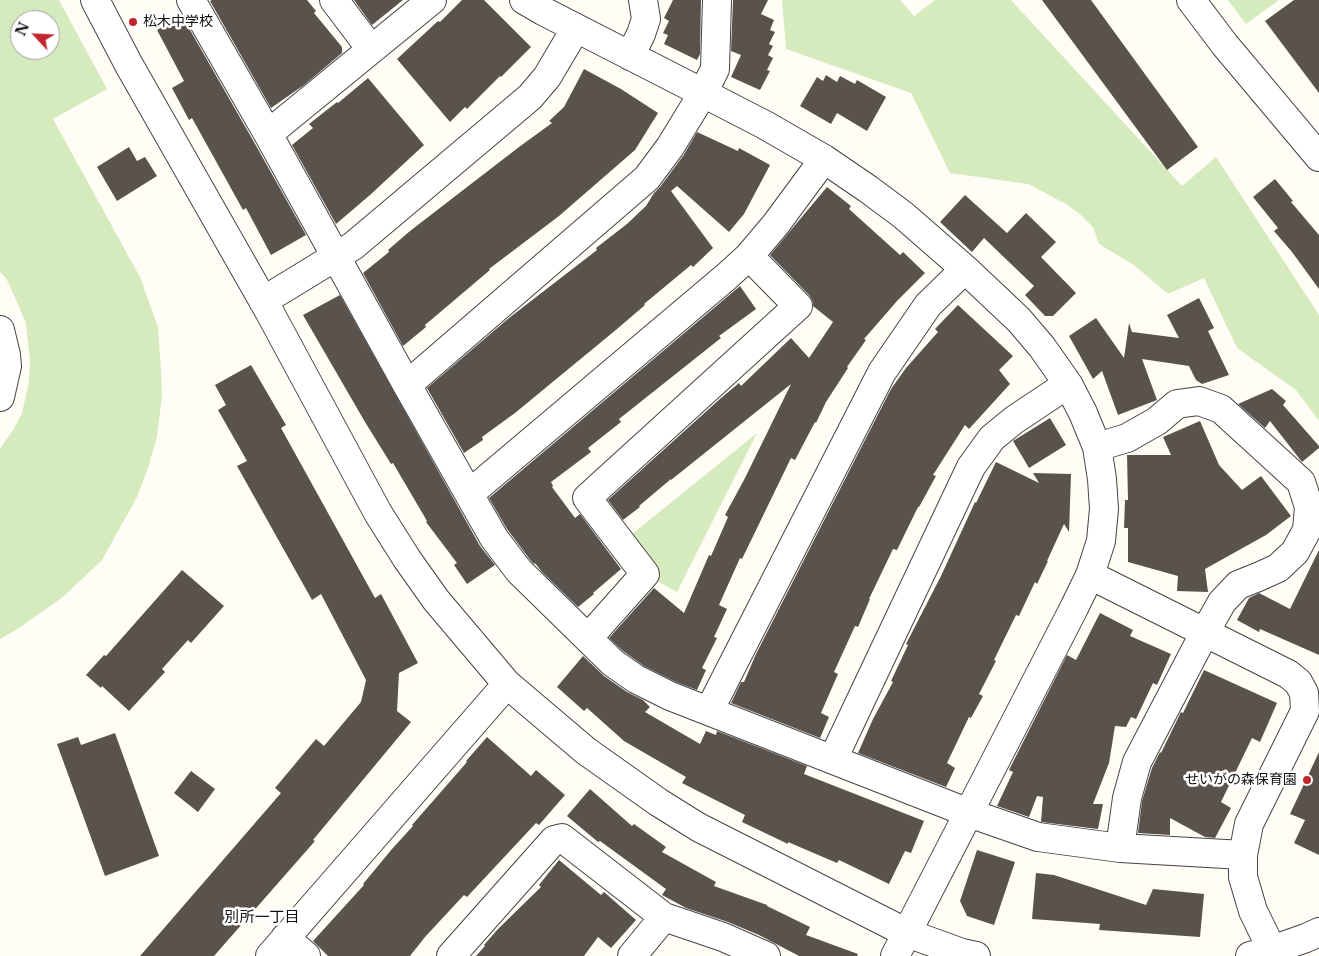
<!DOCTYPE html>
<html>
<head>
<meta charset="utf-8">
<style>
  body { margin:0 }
  #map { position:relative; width:1319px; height:956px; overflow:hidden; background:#fffdf5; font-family:"Libre Baskerville",serif }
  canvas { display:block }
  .north { position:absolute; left:10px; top:10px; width:50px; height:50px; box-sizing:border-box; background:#fff; border:1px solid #a0a0a0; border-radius:50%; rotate:295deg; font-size:14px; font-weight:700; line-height:20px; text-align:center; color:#111 }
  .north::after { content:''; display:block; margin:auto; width:18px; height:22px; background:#c4262e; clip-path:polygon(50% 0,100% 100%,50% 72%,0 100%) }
</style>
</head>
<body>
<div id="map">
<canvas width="1319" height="956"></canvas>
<div class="north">N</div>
</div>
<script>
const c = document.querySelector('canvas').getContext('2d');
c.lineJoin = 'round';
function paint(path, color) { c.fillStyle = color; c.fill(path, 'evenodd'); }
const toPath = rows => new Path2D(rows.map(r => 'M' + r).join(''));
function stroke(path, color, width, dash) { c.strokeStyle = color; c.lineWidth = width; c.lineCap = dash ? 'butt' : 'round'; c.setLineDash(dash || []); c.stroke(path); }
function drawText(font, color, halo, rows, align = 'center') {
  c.font = font + ' "Libre Baskerville","Noto Sans JP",serif'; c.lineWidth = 5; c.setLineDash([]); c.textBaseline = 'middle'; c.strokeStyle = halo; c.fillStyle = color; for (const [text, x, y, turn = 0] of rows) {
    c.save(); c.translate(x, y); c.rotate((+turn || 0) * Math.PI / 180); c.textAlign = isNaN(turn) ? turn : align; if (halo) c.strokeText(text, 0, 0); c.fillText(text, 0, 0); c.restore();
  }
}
const green = toPath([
  [0,0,59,0,107,89,53,119,140,277,158,327,161,369,162,396,157,437,149,465,137,497,102,560,63,597,19,628,0,639,0,449,13,430,22,413,29,382,30,360,26,324,17,302,6,278,0,272],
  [20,20,50,20,50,50,20,50],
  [782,0,900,0,914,16,935,0,1011,0,1182,186,1216,157,1319,315,1319,421,1296,390,1237,348,1204,278,1168,294,1134,265,1099,244,1093,227,1081,215,1066,204,1028,184,950,173,911,93,786,49],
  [1228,0,1279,0,1246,24],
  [757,433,677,592,645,574,621,543]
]);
const building = toPath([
  [212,0,307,0,316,11,314,13,342,47,342,53,304,85,271,108,210,1],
  [354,0,403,0,372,25],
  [462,0,484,0,531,47,501,77,500,76,467,109,465,107,450,122,397,59,438,21,440,22],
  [673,0,701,0,700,54,697,60,664,44,668,35,663,33,669,21,664,18],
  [733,0,768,0,761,14,774,20,770,30,775,32,769,44,773,46,768,55,773,58,767,70,770,71,760,90,731,77,741,55,731,51],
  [1042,0,1091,0,1198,147,1167,170],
  [1294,0,1319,0,1319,93,1265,21],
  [182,16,254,142,306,235,271,255,246,208,243,210,192,118,189,120,172,88,184,81,157,30],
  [584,69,621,89,658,113,635,150,559,216,489,269,490,270,425,325,426,327,403,346,363,273,389,252,388,250,410,231,519,147,552,123,549,121,564,107],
  [826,75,837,82,840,76,855,84,857,80,886,97,867,131,837,113,831,124,800,106,817,77,823,81],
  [368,78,424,145,370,195,336,224,292,145,313,128,309,124,337,102,338,103],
  [697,132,738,151,739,148,770,165,744,214,729,232,677,186,671,191,713,248,693,267,691,265,644,304,645,305,617,329,515,413,482,437,483,440,464,453,427,388,509,318,597,250,596,248,627,224,646,206,654,193,660,187,683,156],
  [129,147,137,161,145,157,157,176,117,201,97,167],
  [1275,179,1293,201,1291,202,1319,235,1319,289,1292,252,1274,231,1278,228,1253,197],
  [827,187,851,206,849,209,900,255,903,252,925,273,897,301,864,339,866,340,847,367,848,368,826,402,816,423,815,422,795,460,791,458,742,559,740,558,719,605,727,609,714,637,717,638,702,668,706,670,697,690,676,682,644,666,623,651,609,638,654,588,684,613,709,555,711,556,728,517,725,515,745,478,791,384,671,480,671,479,639,506,640,507,623,520,608,500,721,398,739,383,741,386,791,338,809,358,833,322,813,306,813,302,809,295,770,255],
  [965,195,1007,233,1026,213,1056,242,1041,257,1076,293,1053,316,1045,316,1025,295,1034,286,984,238,972,252,940,222],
  [740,286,756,309,719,336,721,338,619,419,621,422,588,448,591,452,551,482,553,486,552,487,575,518,580,514,621,569,593,593,594,594,578,607,542,572,535,563,534,564,531,561,507,529,489,498],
  [340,295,480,546,495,565,467,584,454,565,457,563,426,522,427,521,393,463,391,464,365,422,303,315],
  [1199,298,1214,328,1208,331,1229,375,1202,384,1196,380,1189,366,1142,359,1157,400,1118,415,1102,371,1093,379,1069,336,1096,318,1124,358,1129,323,1132,332,1179,338,1167,315],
  [958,305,1013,356,999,370,1010,384,969,429,965,425,933,475,936,476,919,507,918,507,897,550,893,549,869,599,870,599,858,627,855,626,834,672,838,674,821,713,829,717,820,738,731,703,741,682,744,682,756,654,891,389,906,368,938,332,935,329],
  [251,365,286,425,281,428,375,598,381,594,418,663,399,673,397,711,411,722,313,840,315,841,214,956,140,956,281,793,275,788,316,739,324,746,361,702,366,680,321,594,312,600,237,466,247,461,218,410,226,405,215,385],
  [1272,389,1286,401,1283,405,1319,446,1319,448,1302,462,1270,421,1265,428,1238,404],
  [1050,418,1066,445,1029,468,1013,441],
  [1200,421,1219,465,1242,490,1261,476,1291,516,1266,535,1205,569,1208,592,1177,591,1178,576,1128,562,1128,528,1124,528,1125,500,1128,500,1127,455,1171,455,1163,437],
  [996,462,1039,483,1033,473,1071,474,1069,532,1064,524,1047,561,1048,561,1037,584,1035,582,1019,616,1016,615,994,660,996,661,979,694,983,696,971,718,969,717,947,763,955,768,946,787,858,753,873,719,893,682,891,681,908,645,906,644,941,576,975,502,976,503],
  [1319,550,1319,655,1260,629,1259,632,1237,620,1249,598,1259,593,1290,609],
  [182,570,224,606,191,643,188,640,162,669,165,672,129,711,102,686,101,688,86,675,104,655,106,656],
  [1100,613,1133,630,1130,636,1171,654,1157,685,1153,683,1136,719,1131,717,1126,727,1115,726,1109,763,1093,804,1103,804,1098,829,1041,822,1043,797,1037,796,1029,817,997,806,1013,772,1009,770,1067,655,1076,660],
  [583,656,604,676,627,692,643,700,650,707,645,712,700,744,706,731,716,735,717,731,807,766,804,774,924,821,911,853,905,851,889,884,839,860,837,863,788,842,788,844,742,822,745,815,682,783,686,777,624,741,587,708,584,711,557,687],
  [1204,670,1277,703,1260,742,1252,738,1221,802,1231,808,1215,838,1205,837,1170,818,1170,835,1138,833,1142,801,1152,768,1160,752,1161,753,1181,712,1183,713],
  [115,733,159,856,105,876,57,744,78,737,81,745],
  [487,737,531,776,536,770,565,795,539,825,536,823,467,897,464,895,425,937,410,956,328,956,313,941,364,885,363,884,392,849,413,826,412,825,467,762,466,761],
  [1319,752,1319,855,1294,843,1305,820,1290,814],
  [191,771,215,789,198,812,174,793],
  [590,789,632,826,634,824,666,847,662,852,716,882,714,886,767,905,767,906,810,927,806,935,858,954,857,956,799,956,759,935,728,922,686,908,662,895,666,889,600,841,598,842,567,816],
  [977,850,1015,862,994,925,967,916,960,901],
  [559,860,601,895,604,892,636,920,611,948,598,937,584,956,476,956,485,946,484,945,498,929,541,887,539,885],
  [1036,873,1054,875,1146,905,1153,889,1204,894,1200,937,1099,930,1100,924,1032,919]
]);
const minor = toPath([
  [95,0,129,65,269,311,378,513,407,559,436,600,507,684,586,751,658,802,698,827,907,933,962,953,976,956],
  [191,0,268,134,407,385,494,538,519,571,613,663,636,679,670,696,969,813,1038,837,1120,848,1243,855],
  [334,0,371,49],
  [524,0,543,11,703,93,765,125,824,159,868,189,903,215,965,269,1019,320,1042,347,1068,384,1083,413,1097,447,1102,479,1104,509,1101,541,1090,575,1074,608,895,956],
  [1191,0,1225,45,1319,157],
  [630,56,641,34,646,19,643,0],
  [268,134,432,0],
  [263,301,353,246,530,97,547,77,576,28],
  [0,330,6,355,7,366,0,397],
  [407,385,647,178,670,147,703,93,715,69,717,0],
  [1097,447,1127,438,1157,421,1177,404,1199,401,1221,409,1301,482,1309,507,1307,530,1295,552,1278,568,1258,577,1238,585,1222,602,1205,632,1137,762,1127,798,1120,848],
  [469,494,726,277,749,256,776,224,824,159],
  [1090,575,1288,674,1298,682,1304,693,1305,711,1249,824,1243,855,1243,877,1253,911,1275,956],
  [588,638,645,574,587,498,798,306,749,256],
  [709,711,882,372,928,305,965,269],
  [833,759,971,467,992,438,1014,420,1068,384],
  [285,938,306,956],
  [270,956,507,684],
  [451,956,554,840,562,838,664,917,723,937,766,956],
  [632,956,664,917],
  [1250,956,1272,950,1306,938,1319,932]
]);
const markers = [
  [133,22,5,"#c4262e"],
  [1307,780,5,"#c4262e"]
];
const poiNames = [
  ["松木中学校",143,22],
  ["せいがの森保育園",1297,780,"right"]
];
const neighbourhoodNames = [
  ["別所一丁目",262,918]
];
paint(green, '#d5ebbd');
paint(building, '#5a524d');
stroke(minor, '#444', 30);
stroke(minor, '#fff', 28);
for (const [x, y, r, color] of markers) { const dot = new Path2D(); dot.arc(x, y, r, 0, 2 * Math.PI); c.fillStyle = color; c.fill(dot); stroke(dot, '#fff', 2); }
drawText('14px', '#111', '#fff', poiNames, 'left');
drawText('15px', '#111', '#fff', neighbourhoodNames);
</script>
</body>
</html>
